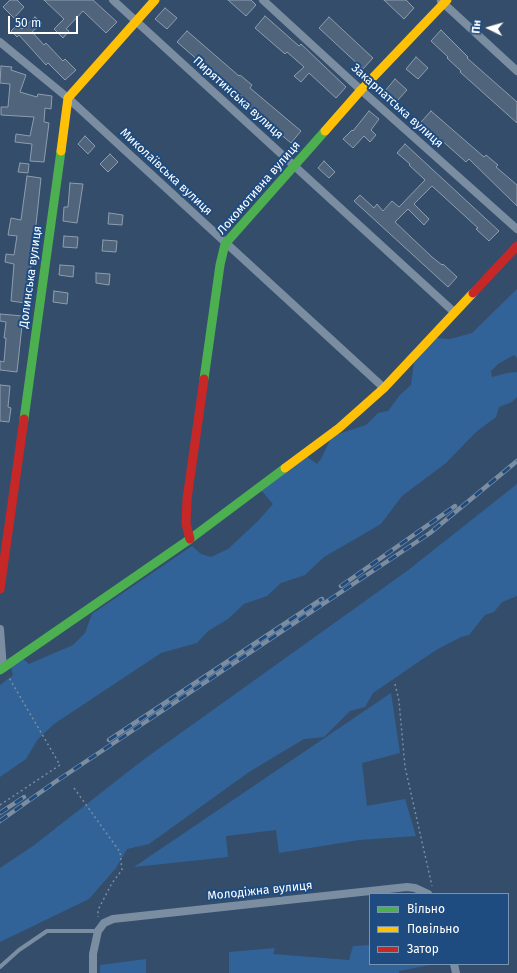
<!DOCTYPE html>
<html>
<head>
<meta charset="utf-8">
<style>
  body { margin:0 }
  #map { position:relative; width:517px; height:973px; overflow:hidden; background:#344d6b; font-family:"Fira Sans",sans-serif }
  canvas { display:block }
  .legend { position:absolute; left:369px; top:893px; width:140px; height:72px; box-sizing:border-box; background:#1e4c81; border:1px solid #7894b3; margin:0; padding:5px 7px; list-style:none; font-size:12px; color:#fff }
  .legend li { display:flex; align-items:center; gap:8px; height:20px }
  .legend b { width:20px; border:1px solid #7894b3 }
  .north { position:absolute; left:469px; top:8px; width:40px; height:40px; -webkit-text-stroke:3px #1e4c81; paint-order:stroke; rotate:275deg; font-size:11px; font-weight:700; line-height:16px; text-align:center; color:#fff }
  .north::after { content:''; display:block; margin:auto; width:14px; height:18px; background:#fff; clip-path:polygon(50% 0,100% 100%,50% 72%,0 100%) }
  .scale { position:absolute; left:8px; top:16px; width:70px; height:18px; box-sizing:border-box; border:2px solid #fff; border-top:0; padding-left:5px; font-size:12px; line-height:14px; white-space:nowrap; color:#fff; -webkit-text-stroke:3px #1e4c81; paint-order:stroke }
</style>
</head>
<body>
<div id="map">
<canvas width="517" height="973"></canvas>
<ul class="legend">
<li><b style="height:5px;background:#4caf50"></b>Вільно</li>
<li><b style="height:5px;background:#ffc107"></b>Повільно</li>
<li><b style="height:5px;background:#c62828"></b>Затор</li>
</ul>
<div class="north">Пн</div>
<div class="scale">50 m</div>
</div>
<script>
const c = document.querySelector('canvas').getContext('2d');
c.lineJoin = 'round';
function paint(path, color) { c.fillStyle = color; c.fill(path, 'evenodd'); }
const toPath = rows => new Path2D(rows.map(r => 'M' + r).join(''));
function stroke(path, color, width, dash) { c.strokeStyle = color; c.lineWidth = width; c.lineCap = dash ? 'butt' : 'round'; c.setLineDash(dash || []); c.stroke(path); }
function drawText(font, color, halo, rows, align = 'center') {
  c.font = font + ' "Fira Sans",sans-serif'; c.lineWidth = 4; c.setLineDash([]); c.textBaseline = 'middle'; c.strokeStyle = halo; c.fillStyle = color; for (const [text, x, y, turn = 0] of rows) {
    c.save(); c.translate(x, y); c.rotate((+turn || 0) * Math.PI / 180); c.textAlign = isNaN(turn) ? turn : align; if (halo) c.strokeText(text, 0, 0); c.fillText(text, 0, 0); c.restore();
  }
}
const green = toPath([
  [517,289,517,358,514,355,498,364,491,371,492,377,507,373,517,372,517,397,512,402,499,407,496,417,476,432,446,463,402,496,381,524,324,557,305,575,281,583,267,596,244,604,228,619,208,631,197,643,161,653,54,724,38,739,26,759,0,777,0,685,13,675,11,668,23,659,29,664,73,645,85,633,92,614,192,546,201,554,211,557,228,549,258,521,273,504,261,490,306,456,317,464,321,459,332,436,366,425,378,413,388,411,400,395,411,385,414,363,435,338,450,339,472,333],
  [517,484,517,596,502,602,494,612,485,615,469,635,461,637,436,650,373,693,365,707,350,711,324,737,304,739,249,772,149,844,127,849,116,868,89,899,0,942,0,868,33,846,143,760,407,571],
  [391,693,400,753,362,763,367,806,405,799,416,836,359,840,279,853,276,830,226,836,228,857,134,867],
  [370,945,370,964,434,964,399,971,399,973,229,973,229,952,275,948,273,954,349,960,353,946],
  [146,959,146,973,100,973,100,965]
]);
const building = toPath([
  [10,0,17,0,24,7,14,18,3,7,10,0],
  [44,0,93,0,117,22,106,33,83,11,66,29,69,31,63,38,54,29,64,19,44,0],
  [228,0,251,0,256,5,246,16,228,0],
  [384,0,406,0,414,8,404,19,384,0],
  [165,8,177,18,167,29,155,19,165,8],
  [265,16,299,46,301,44,346,87,336,98,309,73,301,82,294,76,304,67,287,52,285,54,255,28,265,16],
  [35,17,42,23,32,32,44,45,46,43,63,61,65,59,76,70,65,80,48,63,46,65,19,35,17,37,11,31,17,25,22,29,35,17],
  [329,17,373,58,363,69,319,28,329,17],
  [441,30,468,57,467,58,517,102,517,123,460,72,461,71,447,58,448,57,431,41,441,30],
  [187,31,239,76,240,75,252,85,250,88,301,131,291,143,245,104,247,101,224,81,223,82,177,42,187,31],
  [416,57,428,68,418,79,406,69,416,57],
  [1,66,12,67,11,70,26,75,20,92,37,97,38,94,52,96,51,109,45,108,44,122,49,123,44,162,30,161,32,144,15,142,16,134,30,136,34,117,1,115,1,107,8,107,10,84,0,83,1,66],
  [395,79,407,90,397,101,385,91,395,79],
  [369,111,379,119,371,130,376,135,370,142,364,136,353,148,343,139,352,130,353,131,369,111],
  [431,111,484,157,486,155,498,165,496,167,517,185,517,206,469,159,466,162,421,122,431,111],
  [85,136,95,146,88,154,78,144,85,136],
  [405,144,499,231,489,241,476,229,478,228,432,186,414,204,429,219,424,225,408,209,395,222,432,257,442,265,443,264,457,277,448,287,354,201,360,195,374,208,377,204,383,211,392,201,399,207,425,180,409,165,410,164,397,153,405,144],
  [110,154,118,162,108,172,100,164,110,154],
  [324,161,335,172,329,178,318,168,324,161],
  [20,163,29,164,28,173,18,172,20,163],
  [27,176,41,178,33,253,25,303,11,301,14,264,5,262,6,254,14,255,17,236,8,235,11,218,21,220,27,176],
  [70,183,83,184,77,223,63,221,64,207,68,207,70,183],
  [109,213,123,215,122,225,108,224,109,213],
  [64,236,78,237,77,248,63,247,64,236],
  [103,240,117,241,116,252,102,251,103,240],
  [60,265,74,266,73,277,59,275,60,265],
  [96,273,110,274,109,285,96,283,96,273],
  [54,291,68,293,67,304,53,302,54,291],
  [0,314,23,316,17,372,0,370,0,361,4,362,6,338,4,338,6,322,0,321,0,314],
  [0,385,10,386,8,407,11,408,9,422,0,421,0,385]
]);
const path = toPath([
  [395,684,399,701,405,767,432,886],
  [74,788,120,852,122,870,112,883,98,910,98,917],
  [0,805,60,765,8,676]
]);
const lane = toPath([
  [0,967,19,950,47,931,98,931]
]);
const street = toPath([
  [113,0,454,312],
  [263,0,361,90,517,229],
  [441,1,517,71],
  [0,42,68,98,384,388],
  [0,629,3,668],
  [454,964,456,973],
  [93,973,93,954,98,931,104,923,113,919,407,887,415,888,428,894]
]);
const fast = toPath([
  [204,379,220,265,225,244,325,131],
  [24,419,61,151],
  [0,670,190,539,285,468]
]);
const slow = toPath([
  [325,131,361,90,447,0],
  [61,151,68,98,155,0],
  [285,468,339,428,384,388,473,293]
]);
const jam = toPath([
  [473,293,517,246],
  [190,539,186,524,187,499,204,379],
  [0,589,24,419]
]);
const rail = toPath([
  [341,586,455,506],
  [109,740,322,599],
  [0,813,24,797],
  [0,821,55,782,430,533,517,461]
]);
const streetNames = [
  ["Пирятинська вулиця",238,98,42],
  ["Закарпатська вулиця",397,106,42],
  ["Миколаївська вулиця",166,172,43],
  ["Локомотивна вулиця",259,188,-49],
  ["Долинська вулиця",31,277,-82],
  ["Молодіжна вулиця",260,891,-6]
];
paint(green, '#326398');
paint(building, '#50657c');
stroke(building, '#8e9daf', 1);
stroke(path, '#7a8da1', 1.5, [2, 3]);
stroke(lane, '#7a8da1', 4);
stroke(street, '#7a8da1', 8);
stroke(fast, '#4caf50', 9);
stroke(slow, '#ffc107', 9);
stroke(jam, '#c62828', 9);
stroke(rail, '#7b8da1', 4.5);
stroke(rail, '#1e4c81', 3, [9]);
drawText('12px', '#fff', '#1e4c81', streetNames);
</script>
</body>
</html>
